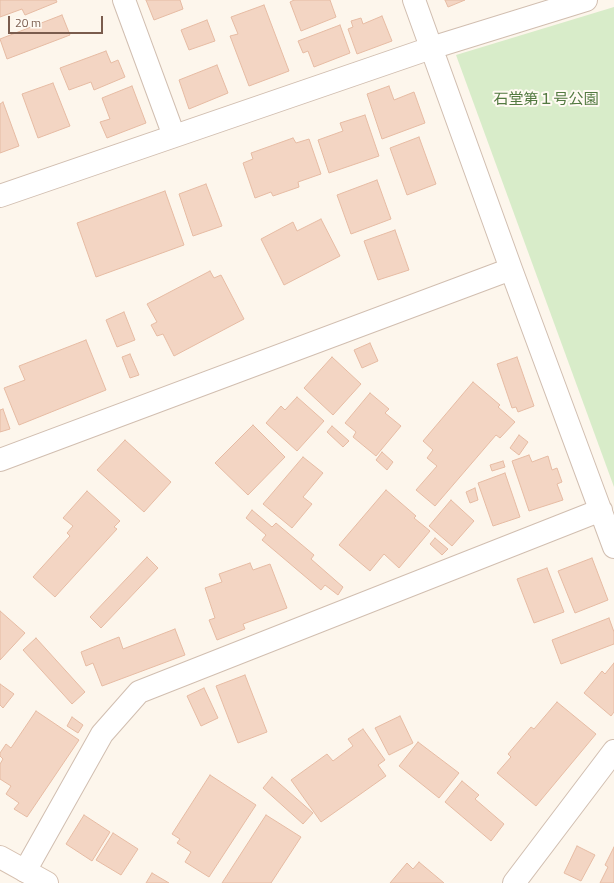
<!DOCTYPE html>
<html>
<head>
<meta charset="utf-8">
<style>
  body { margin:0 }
  #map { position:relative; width:614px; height:883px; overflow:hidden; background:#fdf6ec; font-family:"Titillium Web",sans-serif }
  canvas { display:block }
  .scale { position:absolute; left:8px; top:16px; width:95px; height:18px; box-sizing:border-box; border:2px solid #7a5c4d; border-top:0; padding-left:5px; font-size:12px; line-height:14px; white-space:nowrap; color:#7a5c4d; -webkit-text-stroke:3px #fffaf3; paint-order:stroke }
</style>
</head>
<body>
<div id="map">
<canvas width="614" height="883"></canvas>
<div class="scale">20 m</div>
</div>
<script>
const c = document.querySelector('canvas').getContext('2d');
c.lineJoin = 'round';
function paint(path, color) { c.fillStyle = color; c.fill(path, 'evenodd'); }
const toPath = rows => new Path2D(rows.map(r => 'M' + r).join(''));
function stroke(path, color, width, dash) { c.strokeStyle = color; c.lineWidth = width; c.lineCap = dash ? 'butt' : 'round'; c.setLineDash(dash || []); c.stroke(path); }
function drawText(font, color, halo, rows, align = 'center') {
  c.font = font + ' "Titillium Web","Noto Sans JP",sans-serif'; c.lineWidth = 4; c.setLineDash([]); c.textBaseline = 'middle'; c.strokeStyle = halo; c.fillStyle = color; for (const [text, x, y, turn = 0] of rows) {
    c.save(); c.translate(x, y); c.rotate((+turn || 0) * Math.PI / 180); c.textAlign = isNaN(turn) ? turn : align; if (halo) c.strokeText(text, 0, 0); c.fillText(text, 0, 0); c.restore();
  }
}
const green = toPath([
  [614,7,614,487,456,55]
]);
const building = toPath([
  [0,0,56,0,57,2,25,15,22,9,0,17,0,0],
  [146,0,180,0,183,9,154,20,146,0],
  [294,0,330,0,336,17,301,31,290,2,294,0],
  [445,0,465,0,448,7,445,0],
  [264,5,289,71,249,86,230,36,238,34,231,17,264,5],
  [62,15,70,35,7,59,0,39,62,15],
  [382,16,392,41,357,54,348,29,353,27,351,21,361,18,363,24,382,16],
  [207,20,215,41,189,50,181,30,207,20],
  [340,25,350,53,314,67,308,51,303,53,298,41,340,25],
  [106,51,111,63,118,60,125,77,94,90,91,82,69,90,60,68,106,51],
  [217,65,228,93,189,109,179,80,217,65],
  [53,83,70,126,38,138,22,94,53,83],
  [132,86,146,123,107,138,100,122,110,119,102,98,132,86],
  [389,86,394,100,414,92,425,123,382,139,367,94,389,86],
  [3,102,19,146,0,153,0,104,3,102],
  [365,115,379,156,329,173,318,140,343,131,340,123,365,115],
  [419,137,436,184,407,195,390,148,419,137],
  [293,138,296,143,309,139,321,174,298,182,299,187,273,196,271,192,255,198,243,163,253,159,251,153,293,138],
  [377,180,391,219,351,234,337,195,377,180],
  [206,184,222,226,193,236,179,194,206,184],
  [165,191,184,245,96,277,77,223,165,191],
  [321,219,340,256,284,285,261,239,293,222,297,231,321,219],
  [395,230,409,270,378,280,364,241,395,230],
  [210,271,214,278,221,275,244,319,174,356,163,334,157,336,151,325,157,322,147,304,210,271],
  [124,312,135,340,117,347,106,320,124,312],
  [86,340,106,390,19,425,4,388,25,380,19,366,86,340],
  [370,343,378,361,362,368,354,350,370,343],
  [130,354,139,375,130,378,122,357,130,354],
  [332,357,361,384,333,415,304,388,332,357],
  [517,357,534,406,518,412,516,407,512,408,497,364,517,357],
  [473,382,500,405,498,407,515,422,500,438,496,435,435,506,416,490,437,466,427,458,433,450,423,441,473,382],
  [370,393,389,409,385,413,401,426,376,456,353,437,356,432,345,423,370,393],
  [297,397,324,421,297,451,266,423,281,406,285,410,297,397],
  [3,409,10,429,0,432,0,410,3,409],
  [253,425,285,457,248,495,215,463,253,425],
  [332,426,349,441,343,447,327,432,332,426],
  [519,435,528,442,519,455,510,448,519,435],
  [125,440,171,482,144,512,97,470,125,440],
  [382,452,393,462,387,470,376,460,382,452],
  [529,455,532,462,548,456,552,470,557,468,562,482,557,484,563,500,529,511,512,461,529,455],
  [303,457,323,473,303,497,312,504,292,528,263,504,303,457],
  [503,461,505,467,492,471,490,465,503,461],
  [505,473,520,517,493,526,478,483,505,473],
  [475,488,478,500,470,503,466,492,475,488],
  [386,490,416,516,414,518,430,531,399,568,384,554,370,571,339,545,386,490],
  [87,491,120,521,114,527,117,529,55,597,33,577,70,536,67,533,73,526,63,518,87,491],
  [451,500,474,521,452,546,429,526,451,500],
  [252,510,272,527,276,523,314,555,311,559,343,587,338,595,325,585,321,590,262,540,266,535,246,518,252,510],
  [435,538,448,549,442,555,430,544,435,538],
  [147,557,158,568,101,628,90,617,147,557],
  [592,558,608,600,575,613,558,571,592,558],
  [250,563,253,570,270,564,287,608,243,624,245,629,217,640,209,620,215,618,205,588,222,582,219,574,250,563],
  [547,568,564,612,534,623,517,579,547,568],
  [0,611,25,633,0,660,0,611],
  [609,618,614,632,614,644,561,664,552,640,609,618],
  [175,629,185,655,102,686,93,663,86,666,81,652,119,637,123,649,175,629],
  [36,638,85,692,72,704,23,650,36,638],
  [614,663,614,712,611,716,584,693,602,671,605,674,614,663],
  [245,675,267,732,238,743,216,686,245,675],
  [0,684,14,694,3,708,0,705,0,684],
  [204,688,218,718,201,726,187,696,204,688],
  [557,702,596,734,536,806,497,773,511,757,508,754,531,727,534,729,557,702],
  [36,711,79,740,27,817,14,809,19,803,6,794,11,786,0,779,0,764,3,759,0,756,0,753,6,744,11,748,36,711],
  [400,716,413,743,389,755,375,728,400,716],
  [72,717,83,725,78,733,67,726,72,717],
  [363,729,385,760,378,765,386,776,321,822,291,780,327,754,333,761,353,746,348,739,363,729],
  [418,742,459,773,439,798,399,766,418,742],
  [210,775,256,805,209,877,185,862,191,852,177,843,180,839,172,834,210,775],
  [272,777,313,813,303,824,263,788,272,777],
  [462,781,479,795,475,799,504,824,491,841,445,802,462,781],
  [84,815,110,832,92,861,66,844,84,815],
  [266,815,301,837,271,883,222,883,266,815],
  [113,833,138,849,121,875,96,860,113,833],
  [577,846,595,855,581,881,564,873,577,846],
  [614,847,614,883,600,883,608,867,605,865,614,847],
  [419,862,444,883,390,883,407,863,413,869,419,862],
  [152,873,169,883,146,883,152,873]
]);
const street = toPath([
  [124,0,174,136],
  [414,0,511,269,614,547],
  [0,196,431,48,586,0],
  [0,460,511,269],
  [25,871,102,734,139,692,601,510],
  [514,883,614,751]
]);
const secondary = toPath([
  [0,857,47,883]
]);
const parkNames = [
  ["石堂第１号公園",546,100]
];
paint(green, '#d8ecc9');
paint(building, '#f3d5c3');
stroke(building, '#e6bba3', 1);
stroke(street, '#d1beb0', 24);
stroke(secondary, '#d6c0b0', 24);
stroke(street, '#fff', 22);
stroke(secondary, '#fff', 22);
drawText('15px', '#537a41', '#fffaf3', parkNames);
</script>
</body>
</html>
